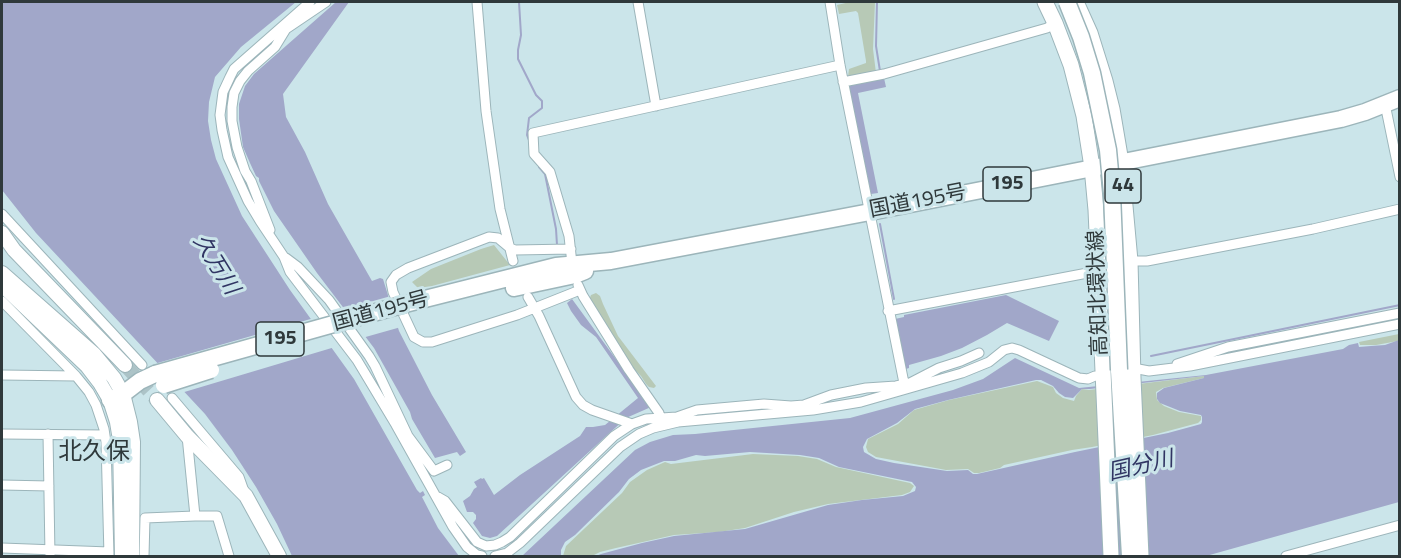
<!DOCTYPE html>
<html>
<head>
<meta charset="utf-8">
<style>
  body { margin:0 }
  #map { position:relative; width:1401px; height:558px; overflow:hidden; background:#cbe5ea; font-family:"Titillium Web",sans-serif }
  canvas { display:block }
  .frame { position:absolute; inset:0; border:3px solid #2f393b; pointer-events:none }
</style>
</head>
<body>
<div id="map">
<canvas width="1401" height="558"></canvas>
<div class="frame"></div>
</div>
<script>
const c = document.querySelector('canvas').getContext('2d');
c.lineJoin = 'round';
function paint(path, color) { c.fillStyle = color; c.fill(path, 'evenodd'); }
const toPath = rows => new Path2D(rows.map(r => 'M' + r).join(''));
function stroke(path, color, width, dash) { c.strokeStyle = color; c.lineWidth = width; c.lineCap = dash ? 'butt' : 'round'; c.setLineDash(dash || []); c.stroke(path); }
function drawText(font, color, halo, rows, align = 'center') {
  c.font = font + ' "Titillium Web","Noto Sans JP",sans-serif'; c.lineWidth = 6; c.setLineDash([]); c.textBaseline = 'middle'; c.strokeStyle = halo; c.fillStyle = color; for (const [text, x, y, turn = 0] of rows) {
    c.save(); c.translate(x, y); c.rotate((+turn || 0) * Math.PI / 180); c.textAlign = isNaN(turn) ? turn : align; if (halo) c.strokeText(text, 0, 0); c.fillText(text, 0, 0); c.restore();
  }
}
const green = toPath([
  [850,2,875,2,873,49,876,73,848,77,849,69,866,63,866,61,858,13,856,11,839,14,837,5],
  [494,245,510,265,432,286,418,288,412,282,431,269,481,249],
  [596,293,600,296,603,304,618,336,656,386,654,388,649,387,646,384,641,376,631,366,589,300,591,295],
  [1399,334,1399,339,1398,341,1376,345,1360,345,1359,342],
  [1204,376,1204,378,1163,388,1156,392,1157,400,1164,406,1179,412,1201,416,1201,420,1198,423,1153,435,1092,447,1072,450,1004,465,1000,468,979,473,974,473,968,469,946,470,876,457,868,452,866,447,868,439,898,424,914,410,949,400,1037,381,1053,387,1056,393,1063,398,1074,401,1076,396,1082,389,1089,390],
  [753,454,798,456,817,459,836,467,910,483,914,486,910,492,902,495,828,504,794,512,745,528,719,532,674,535,616,548,600,552,592,556,563,556,566,546,622,493,630,482,647,470,665,462,671,464]
]);
const water = toPath([
  [2,2,296,2,241,47,215,77,209,102,208,121,211,140,216,159,242,216,290,290,354,379,417,490,420,493,423,491,425,495,422,497,438,528,459,556,292,556,277,524,256,487,232,450,205,414,36,233,2,190],
  [336,2,349,2,283,94,286,117,305,152,328,204,372,281,380,278,383,279,399,331,432,395,466,452,460,456,457,452,435,458,412,419,410,412,374,348,317,273,274,211,259,181,259,178,256,176,250,163,243,147,239,119,239,104,245,86,254,74],
  [884,78,886,87,858,93,878,193,871,194,849,87,850,83],
  [1006,295,1059,321,1049,341,1007,323,987,335,962,348,941,356,909,365,909,368,906,369,895,319,904,317,904,315],
  [572,299,651,407,626,418,497,536,490,538,482,536,473,523,476,519,476,515,473,512,467,512,463,501,470,496,474,489,477,487,474,482,481,478,482,479,484,478,494,495,520,475,580,436,586,427,593,427,605,425,638,398,596,337,581,325,571,311,567,303],
  [1399,340,1399,502,1206,556,596,556,601,554,642,543,674,536,745,529,828,505,862,500,903,496,915,491,916,487,912,482,839,467,819,458,800,455,750,452,705,456,696,455,675,461,664,461,641,470,629,479,619,492,575,535,565,542,561,550,561,556,522,556,635,450,650,442,673,435,695,434,850,418,953,390,983,379,1015,358,1079,388,1206,375,1343,349,1349,345,1358,343,1359,347,1371,346,1385,345],
  [1204,376,1204,378,1164,388,1157,393,1157,399,1160,403,1180,411,1201,415,1202,417,1202,422,1201,424,1168,433,1075,452,977,474,973,474,968,470,947,471,894,463,876,459,864,452,863,447,867,439,897,423,915,409,948,400,1036,380,1041,380,1053,386,1059,393,1065,397,1073,398,1082,389,1090,389]
]);
const pier = toPath([
  [391,296,401,327,362,338,341,310],
  [314,318,335,347,181,393,154,364]
]);
const stream = toPath([
  [519,2,521,35,518,50,518,59,536,95,542,101,542,108,529,118,527,135,530,143],
  [877,2,876,46,880,71],
  [539,167,545,174,556,229,557,245],
  [880,224,894,299],
  [1151,356,1400,305]
]);
const secondaryTunnel = toPath([
  [125,365,157,400]
]);
const street = toPath([
  [310,2,234,69,230,77,223,92,220,115,222,130,228,157,248,201,260,221,284,257,290,272,357,360,396,425,453,527,467,547,477,555,482,556],
  [477,2,486,111,500,209,513,261],
  [638,2,656,106],
  [830,2,840,65,905,388],
  [843,82,884,74,1047,28,1055,23],
  [1385,104,1400,177],
  [2,214,142,365],
  [270,230,251,181,245,171,237,147,232,121,232,107,234,93,240,81,248,71,275,47,286,29,326,2],
  [571,249,515,250,510,248,498,238,489,237,408,268,396,275,391,282,393,292,414,337,423,342,432,342,517,315,580,290],
  [286,258,298,267,329,300,369,356,375,366,408,436,434,471,447,465],
  [1130,261,1147,261,1313,229,1400,209],
  [572,264,569,236,550,172,534,154,533,133,840,65],
  [578,285,583,296,629,370,659,413,660,417],
  [528,297,539,316,576,397,583,405,592,410,632,424],
  [2,301,76,376,89,392,96,405,104,429,106,442,109,556],
  [888,311,1098,271],
  [1177,364,1228,347,1400,313],
  [1133,368,1149,371,1190,366,1400,324],
  [2,375,76,376],
  [172,398,239,477,244,491],
  [2,434,105,435],
  [48,434,50,556],
  [187,436,195,516],
  [2,485,49,486],
  [438,497,445,501,477,542,486,546,495,545,502,542,510,537,614,436,632,424,646,419,677,417,697,410,764,404,791,406,804,405,831,395,866,388,896,386,910,383,939,368,961,361,979,353],
  [2,548,109,552],
  [144,556,145,518,195,516,217,516,229,556],
  [495,556,507,553,520,543,620,447,639,434,653,428,678,422,813,410,861,402,962,373,989,362,1004,350,1012,348,1019,350,1079,378,1088,379,1095,376,1102,376],
  [1286,556,1400,525]
]);
const secondary = toPath([
  [2,233,14,250,125,365],
  [2,273,94,354,114,378,123,394,130,422,133,442,132,556],
  [2,285,87,366,100,383,110,400,117,422,120,440,122,556],
  [157,400,187,436,246,496,279,556]
]);
const primary = toPath([
  [1045,2,1055,23,1071,65,1084,116,1092,167,1096,210,1111,556],
  [1076,2,1090,33,1105,81,1112,109,1121,162,1130,261,1133,378,1141,556]
]);
const highway = toPath([
  [514,288,575,275,585,271],
  [405,304,556,266,611,261,870,212,1341,119,1365,112,1400,98],
  [1119,370,1130,556],
  [110,400,123,394,140,381,155,374]
]);
const highwayBridge = toPath([
  [1067,2,1081,37,1092,73,1108,150,1112,193,1119,370],
  [155,374,405,304],
  [164,385,211,370]
]);
const shields = [
  [1007,184,48],
  [1123,186,36],
  [280,339,48]
];
const shieldNames = [
  ["195",1007,184],
  ["44",1123,186],
  ["195",280,339]
];
const streetNames = [
  ["国道195号",918,202,-11],
  ["高知北環状線",1099,293,-92],
  ["国道195号",381,312,-15]
];
const waterNames = [
  ["久万川",215,265,58],
  ["国分川",1141,467,-13]
];
const quarterNames = [
  ["北久保",94,453]
];
paint(green, '#b7c9b6');
paint(water, '#a1a7c9');
paint(pier, '#cbe5ea');
stroke(stream, '#a1a7c9', 2);
stroke(secondaryTunnel, '#acc3c7', 14, [14, 7]);
stroke(street, '#9cb5ba', 11);
stroke(secondary, '#9cb5ba', 16);
stroke(primary, '#9cb5ba', 17);
stroke(highway, '#9cb5ba', 19);
stroke(street, '#fff', 9);
stroke(secondary, '#fff', 14);
stroke(primary, '#fff', 15);
stroke(highway, '#fff', 16);
stroke(highwayBridge, '#9cb5ba', 19, []);
stroke(highwayBridge, '#fff', 16);
for (const [x, y, w] of shields) { const box = new Path2D(); box.roundRect(x - w / 2, y - 17, w, 34, 4.5); c.fillStyle = '#cbe5ea'; c.fill(box); stroke(box, '#2f393b', 1.5); }
drawText('bold 20px', '#2f393b', null, shieldNames);
drawText('21px', '#2f393b', '#cbe5ea', streetNames);
drawText('italic 22px', '#303563', '#cbe5ea', waterNames);
drawText('24px', '#2f393b', '#cbe5ea', quarterNames);
</script>
</body>
</html>
